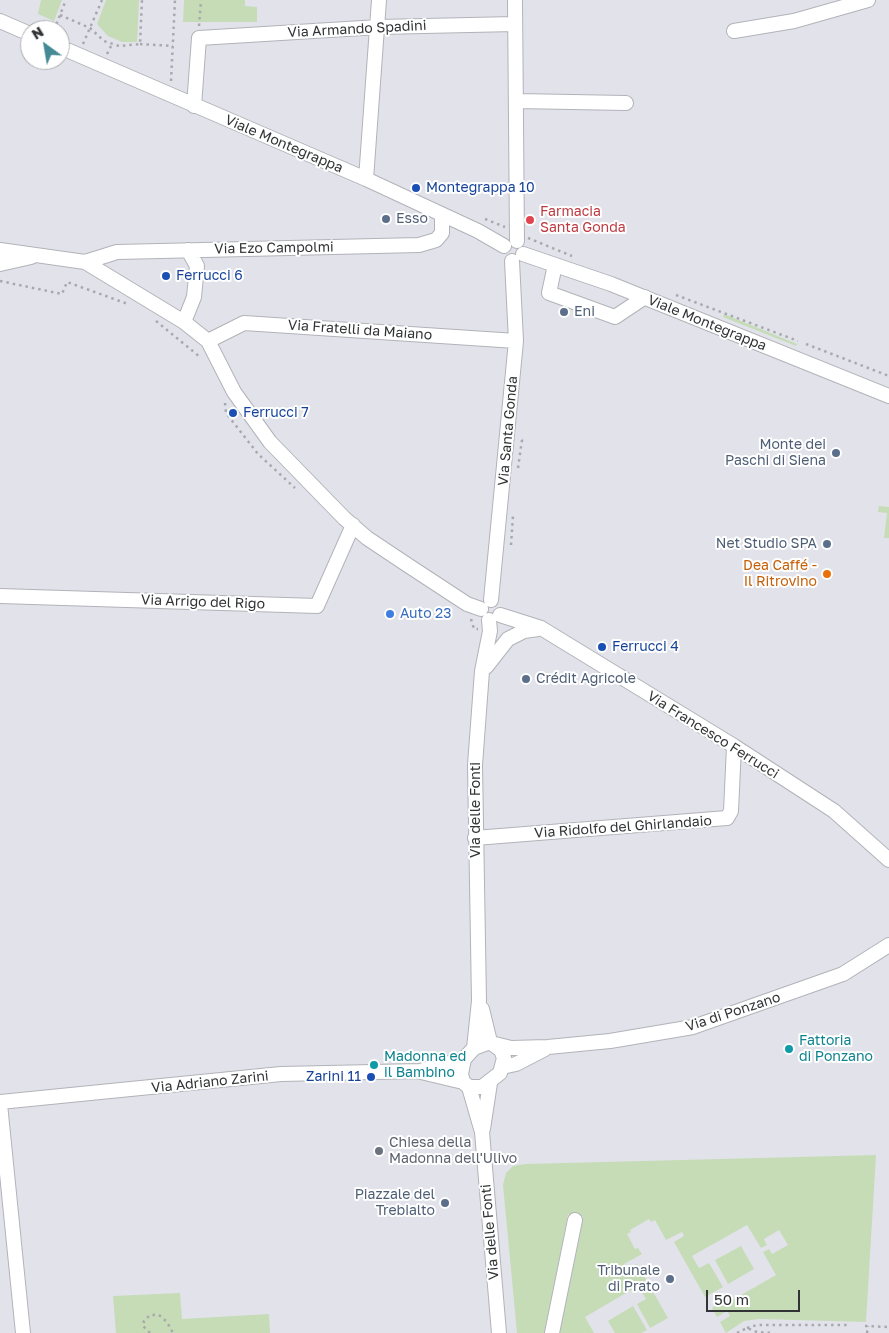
<!DOCTYPE html>
<html>
<head>
<meta charset="utf-8">
<style>
  body { margin:0 }
  #map { position:relative; width:889px; height:1333px; overflow:hidden; background:#e2e3ea; font-family:"Golos Text",sans-serif }
  canvas { display:block }
  .north { position:absolute; left:20px; top:20px; width:50px; height:50px; box-sizing:border-box; background:#fff; border:1px solid #adadae; border-radius:50%; rotate:328deg; font-size:14px; font-weight:700; line-height:20px; text-align:center; color:#323335 }
  .north::after { content:''; display:block; margin:auto; width:18px; height:22px; background:#438a94; clip-path:polygon(50% 0,100% 100%,50% 72%,0 100%) }
  .scale { position:absolute; left:706px; top:1290px; width:94px; height:22px; box-sizing:border-box; border:2px solid #323335; border-top:0; padding-left:6px; font-size:15px; line-height:18px; white-space:nowrap; color:#323335; -webkit-text-stroke:4px #fff; paint-order:stroke }
</style>
</head>
<body>
<div id="map">
<canvas width="889" height="1333"></canvas>
<div class="north">N</div>
<div class="scale">50 m</div>
</div>
<script>
const c = document.querySelector('canvas').getContext('2d');
c.lineJoin = 'round';
function paint(path, color) { c.fillStyle = color; c.fill(path, 'evenodd'); }
const toPath = rows => new Path2D(rows.map(r => 'M' + r).join(''));
function stroke(path, color, width, dash) { c.strokeStyle = color; c.lineWidth = width; c.lineCap = dash ? 'butt' : 'round'; c.setLineDash(dash || []); c.stroke(path); }
function drawText(font, color, halo, rows, align = 'center') {
  c.font = font + ' "Golos Text",sans-serif'; c.lineWidth = 4; c.setLineDash([]); c.textBaseline = 'middle'; c.strokeStyle = halo; c.fillStyle = color; for (const [text, x, y, turn = 0] of rows) {
    c.save(); c.translate(x, y); c.rotate((+turn || 0) * Math.PI / 180); c.textAlign = isNaN(turn) ? turn : align; if (halo) c.strokeText(text, 0, 0); c.fillText(text, 0, 0); c.restore();
  }
}
const green = toPath([
  [41,0,62,0,54,21,38,14],
  [106,0,139,0,137,42,122,42,108,36,97,24],
  [184,0,245,0,245,6,257,7,257,22,183,22],
  [724,314,797,344,796,346,723,317],
  [879,506,889,507,889,538,884,538,887,513,878,512],
  [876,1155,866,1322,759,1319,744,1321,726,1333,720,1322,730,1316,727,1311,717,1317,712,1308,720,1303,722,1306,776,1275,763,1252,769,1249,772,1254,788,1245,779,1230,764,1239,767,1245,761,1248,747,1225,692,1256,699,1268,709,1263,723,1287,705,1297,674,1242,684,1236,682,1232,666,1240,655,1220,651,1222,649,1219,630,1230,631,1232,627,1234,635,1249,638,1248,642,1254,624,1264,627,1269,637,1264,668,1318,650,1328,637,1304,646,1299,638,1286,585,1317,594,1333,555,1333,583,1216,568,1214,545,1333,517,1333,503,1185,506,1173,513,1166,526,1164],
  [741,1246,754,1269,728,1284,715,1260],
  [180,1293,182,1319,269,1314,270,1333,116,1333,113,1296],
  [633,1306,647,1330,641,1333,615,1333,608,1321]
]);
const path = toPath([
  [60,15,90,28,104,41,119,46,140,44,142,0],
  [199,26,201,0],
  [54,30,66,0],
  [83,44,102,0],
  [140,44,173,46],
  [107,54,112,44],
  [171,81,175,0],
  [485,219,505,227],
  [528,238,572,256],
  [0,281,62,294,67,282,128,304],
  [676,295,798,341],
  [156,321,200,357],
  [806,344,889,376],
  [225,403,226,413,258,454,295,488],
  [518,468,522,440,520,438],
  [511,545,513,516],
  [471,619,474,629,478,629],
  [865,1326,889,1327],
  [747,1328,757,1325,848,1325],
  [150,1333,143,1326,144,1321,150,1315,159,1315,167,1322,173,1333],
  [737,1333,747,1328,757,1332,773,1333],
  [867,1333,868,1326]
]);
const minor = toPath([
  [515,0,517,241],
  [0,21,30,34],
  [734,31,794,21,868,0],
  [60,47,366,179,478,231,504,246],
  [517,101,626,103],
  [194,106,199,38,379,27,515,24],
  [366,179,379,0],
  [0,250,85,262,184,322,208,341,234,392,270,442,344,518,367,538,409,566,467,604,481,609],
  [523,254,611,284,889,396],
  [85,262,117,252,419,245,436,240,442,233,442,215],
  [0,264,31,257],
  [555,265,549,293,615,317,645,297],
  [184,322,194,297,197,266,188,250],
  [208,341,244,323,516,341],
  [0,596,317,606,353,525],
  [491,600,516,341,512,261],
  [500,615,541,628,734,746,834,811,889,860],
  [486,667,508,639,524,631,538,629],
  [475,838,727,818,731,811,734,746],
  [482,1009,490,1042],
  [490,1042,501,1050,504,1058,500,1073,482,1087,469,1087,463,1082,461,1074,464,1059,474,1048,490,1042],
  [495,1044,511,1048,548,1047,610,1041,693,1027,843,974,889,945],
  [474,1048,479,1001,475,765,482,671,490,631,489,620],
  [502,1067,516,1064,545,1049],
  [421,1072,463,1082],
  [469,1087,482,1132,499,1333],
  [0,1102,281,1074,420,1071,464,1059],
  [0,1104,23,1333],
  [483,1129,490,1083],
  [552,1333,575,1220]
]);
const markers = [
  [416,188,5,"#1a4fb4"],
  [386,219,5,"#5c6f8a"],
  [530,220,5,"#e0444e"],
  [166,276,5,"#1a4fb4"],
  [564,312,5,"#5c6f8a"],
  [233,413,5,"#1a4fb4"],
  [836,453,5,"#5c6f8a"],
  [827,544,5,"#5c6f8a"],
  [827,574,5,"#e8710a"],
  [390,614,5,"#3f7fe0"],
  [602,647,5,"#1a4fb4"],
  [526,679,5,"#5c6f8a"],
  [789,1049,5,"#0f9aa8"],
  [374,1065,5,"#0f9aa8"],
  [371,1077,5,"#1a4fb4"],
  [379,1151,5,"#6b7280"],
  [445,1203,5,"#5c6f8a"],
  [670,1279,5,"#5c6f8a"]
];
const streetNames = [
  ["Via Armando Spadini",357,29,-3],
  ["Viale Montegrappa",284,144,23],
  ["Via Ezo Campolmi",274,248,-1],
  ["Viale Montegrappa",707,323,22],
  ["Via Fratelli da Maiano",360,330,4],
  ["Via Santa Gonda",508,431,-85],
  ["Via Arrigo del Rigo",203,602,2],
  ["Via Francesco Ferrucci",713,735,32],
  ["Via delle Fonti",476,810,-90],
  ["Via Ridolfo del Ghirlandaio",623,827,-4],
  ["Via di Ponzano",733,1012,-18],
  ["Via Adriano Zarini",210,1082,-6],
  ["Via delle Fonti",490,1232,-95]
];
const transitNames = [
  ["Montegrappa 10",426,188],
  ["Ferrucci 6",176,276],
  ["Ferrucci 7",243,413],
  ["Ferrucci 4",612,647],
  ["Zarini 11",361,1077,"right"]
];
const healthNames = [
  ["Farmacia",540,212],
  ["Santa Gonda",540,228]
];
const serviceNames = [
  ["Esso",396,219,"left"],
  ["Eni",574,312,"left"],
  ["Monte dei",826,445],
  ["Paschi di Siena",826,461],
  ["Net Studio SPA",817,544],
  ["Crédit Agricole",536,679,"left"],
  ["Piazzale del",435,1195],
  ["Trebialto",435,1211],
  ["Tribunale",660,1271],
  ["di Prato",660,1287]
];
const foodNames = [
  ["Dea Caffé -",817,566],
  ["Il Ritrovino",817,582]
];
const shopNames = [
  ["Auto 23",400,614]
];
const cultureNames = [
  ["Fattoria",799,1041],
  ["di Ponzano",799,1057],
  ["Madonna ed",384,1057],
  ["il Bambino",384,1073]
];
const worshipNames = [
  ["Chiesa della",389,1143],
  ["Madonna dell'Ulivo",389,1159]
];
paint(green, '#c5dcb7');
stroke(minor, '#b2b3b9', 16);
stroke(path, '#a8a9ae', 2.5, [2.5, 4]);
stroke(minor, '#fff', 14);
for (const [x, y, r, color] of markers) { const dot = new Path2D(); dot.arc(x, y, r, 0, 2 * Math.PI); c.fillStyle = color; c.fill(dot); stroke(dot, '#fff', 2); }
drawText('14px', '#323335', '#fff', streetNames);
drawText('14px', '#164399', '#fff', transitNames, 'left');
drawText('14px', '#be3a42', '#fff', healthNames, 'left');
drawText('14px', '#4e5e75', '#fff', serviceNames, 'right');
drawText('14px', '#c56008', '#fff', foodNames, 'right');
drawText('14px', '#366cbe', '#fff', shopNames, 'left');
drawText('14px', '#0d838f', '#fff', cultureNames, 'left');
drawText('14px', '#5b616d', '#fff', worshipNames, 'left');
</script>
</body>
</html>
